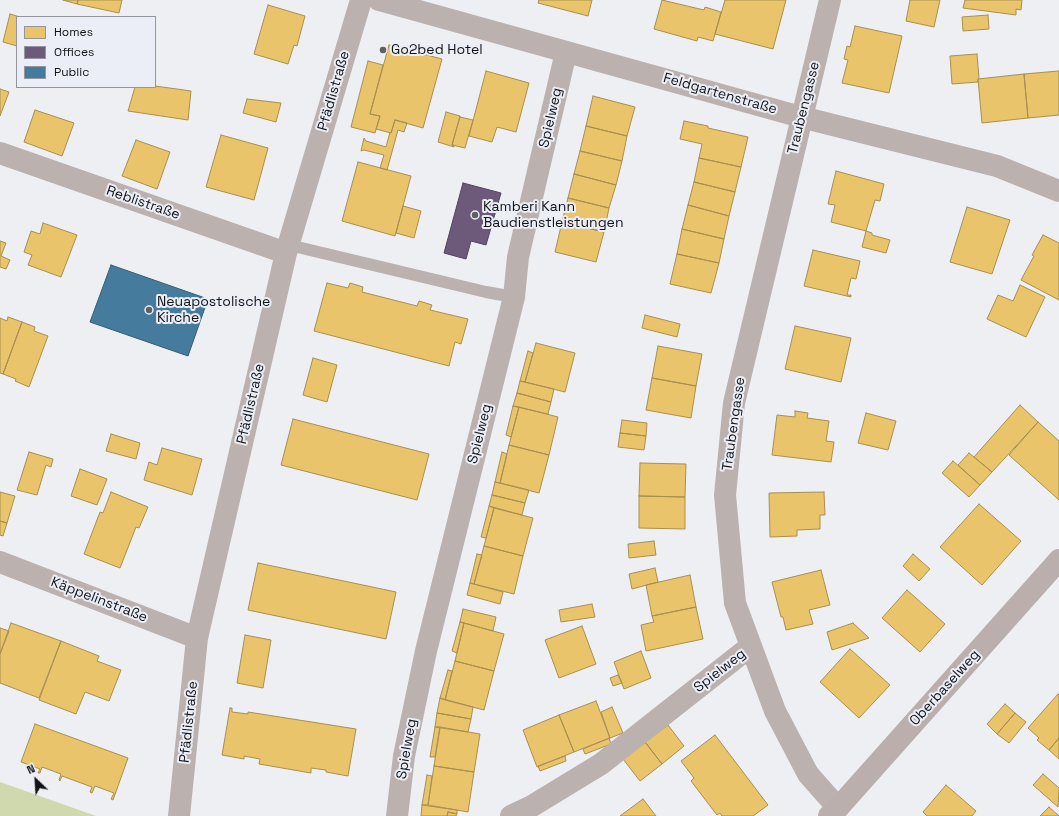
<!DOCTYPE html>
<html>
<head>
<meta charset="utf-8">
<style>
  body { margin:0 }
  #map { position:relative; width:1059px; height:816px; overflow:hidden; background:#eeeff3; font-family:"Space Grotesk",sans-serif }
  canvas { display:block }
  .legend { position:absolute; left:16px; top:16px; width:140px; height:72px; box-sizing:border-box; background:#ebeef6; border:1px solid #94969c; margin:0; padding:5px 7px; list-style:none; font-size:12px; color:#111315 }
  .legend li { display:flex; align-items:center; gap:8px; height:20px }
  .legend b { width:20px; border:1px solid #94969c }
  .north { position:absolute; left:16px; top:760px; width:40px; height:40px; -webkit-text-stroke:3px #ebeef6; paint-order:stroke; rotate:335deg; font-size:11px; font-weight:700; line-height:16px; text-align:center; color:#111315 }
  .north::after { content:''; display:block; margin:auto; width:14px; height:18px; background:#111315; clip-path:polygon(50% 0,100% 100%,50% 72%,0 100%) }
</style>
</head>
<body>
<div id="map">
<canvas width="1059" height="816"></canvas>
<ul class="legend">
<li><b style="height:11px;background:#e9c46a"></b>Homes</li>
<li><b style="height:11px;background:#6d597a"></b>Offices</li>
<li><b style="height:11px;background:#457b9d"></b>Public</li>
</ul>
<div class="north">N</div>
</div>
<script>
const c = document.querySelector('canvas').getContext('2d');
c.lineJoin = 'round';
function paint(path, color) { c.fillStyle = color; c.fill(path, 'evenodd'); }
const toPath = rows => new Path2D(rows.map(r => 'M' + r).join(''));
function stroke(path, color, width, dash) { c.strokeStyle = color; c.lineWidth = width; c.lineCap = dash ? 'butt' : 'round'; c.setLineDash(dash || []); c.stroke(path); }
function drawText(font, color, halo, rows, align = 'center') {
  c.font = font + ' "Space Grotesk",sans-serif'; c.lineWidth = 4; c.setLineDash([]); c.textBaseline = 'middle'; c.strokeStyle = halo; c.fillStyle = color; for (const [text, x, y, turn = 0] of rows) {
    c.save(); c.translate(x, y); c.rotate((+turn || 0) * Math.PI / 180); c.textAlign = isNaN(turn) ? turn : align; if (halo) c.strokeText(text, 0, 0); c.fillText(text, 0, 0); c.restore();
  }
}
const green = toPath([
  [0,782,96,816,0,816]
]);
const homes = toPath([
  [63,0,78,0,77,4,63,0],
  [78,0,122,0,119,13,77,4,78,0],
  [539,0,592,0,588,16,538,3,539,0],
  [662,0,704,10,705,7,721,12,713,41,698,37,697,41,654,29,662,0],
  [725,0,786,0,773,49,715,34,725,0],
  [910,0,940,0,934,27,906,21,910,0],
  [965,0,1022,0,1021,10,1016,9,1016,15,963,8,965,0],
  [268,5,305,16,297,46,294,45,288,64,254,54,268,5],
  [10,14,20,17,17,17,17,46,3,42,10,14],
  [988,15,989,29,963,31,962,17,988,15],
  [855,26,902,36,889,93,842,83,848,60,844,59,847,46,850,47,855,26],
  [389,45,442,59,423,128,395,120,391,133,376,129,380,116,370,114,389,45],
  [977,54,979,78,978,79,978,82,952,84,950,56,977,54],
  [368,61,383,65,370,114,380,116,375,133,351,127,368,61],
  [486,71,529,83,516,132,497,127,492,142,469,136,486,71],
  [1059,71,1059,115,1028,118,1024,74,1059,71],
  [1024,74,1028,118,982,123,978,79,1024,74],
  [155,86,191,91,188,120,128,111,135,87,155,86],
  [0,89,9,92,0,116,0,89],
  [593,96,635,107,627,136,586,126,593,96],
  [247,99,281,103,276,122,243,113,247,99],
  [35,110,74,123,62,156,24,142,35,110],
  [446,112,460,116,452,145,454,145,454,147,438,142,446,112],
  [460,117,473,120,465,148,452,145,460,117],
  [395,120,407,123,404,132,398,130,387,170,380,168,384,155,364,150,361,151,364,138,366,141,386,147,390,132,391,133,395,120],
  [684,121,708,126,708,128,748,137,741,167,699,158,702,144,680,139,684,121],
  [586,126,627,136,622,161,580,151,586,126],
  [221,135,268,148,254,200,206,187,221,135],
  [136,140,170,152,157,189,122,176,136,140],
  [580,151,622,161,616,185,574,174,580,151],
  [699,158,741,167,735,192,694,182,699,158],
  [358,162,411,176,395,236,342,221,358,162],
  [836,171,884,184,880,201,875,200,866,231,831,222,835,205,828,204,836,171],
  [574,174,616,185,609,208,568,198,574,174],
  [694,182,735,192,729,216,688,205,694,182],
  [568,198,609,208,604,232,562,222,568,198],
  [688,205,729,216,724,239,682,229,688,205],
  [403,206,421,211,414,238,396,233,403,206],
  [967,207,1010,220,992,274,950,262,967,207],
  [562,222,604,232,596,262,555,252,562,222],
  [43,223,77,235,61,277,28,265,32,255,24,252,31,231,40,234,43,223],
  [682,229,724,239,719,263,677,254,682,229],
  [866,231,872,233,872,235,890,240,886,253,862,247,866,231],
  [1043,235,1059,243,1059,300,1021,280,1034,256,1032,255,1043,235],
  [0,241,6,243,1,256,10,260,6,269,0,267,0,241],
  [813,250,860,261,856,279,851,278,847,295,851,295,851,297,804,286,813,250],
  [677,254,719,263,711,293,670,284,677,254],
  [327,283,348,288,350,283,363,287,362,292,417,306,419,301,432,305,430,310,468,319,461,344,455,342,449,366,314,331,327,283],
  [1020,285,1045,297,1026,337,987,319,998,295,1013,301,1020,285],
  [645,315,680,324,677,337,642,328,645,315],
  [8,317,22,322,3,374,0,373,0,318,7,321,8,317],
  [22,322,35,327,34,331,48,336,29,387,15,381,16,379,3,374,22,322],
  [795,326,851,338,841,382,785,369,795,326],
  [536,343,575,353,565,392,525,382,536,343],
  [658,346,702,354,696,386,652,378,658,346],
  [528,351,533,353,525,382,520,381,528,351],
  [313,358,337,365,327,402,303,395,313,358],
  [652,378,696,386,691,418,646,410,652,378],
  [520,381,554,389,551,402,517,393,520,381],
  [517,393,551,402,548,414,513,406,517,393],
  [1020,405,1038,422,992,472,974,457,1020,405],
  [513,406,519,407,511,437,506,435,513,406],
  [519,407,558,417,549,455,509,445,519,407],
  [795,411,808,413,807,418,829,421,826,441,834,442,831,462,772,455,777,415,795,417,795,411],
  [866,413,896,421,888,450,858,443,866,413],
  [293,419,429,454,417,500,281,465,293,419],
  [622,420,647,423,646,436,620,433,622,420],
  [1038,422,1059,441,1059,500,1009,455,1038,422],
  [620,433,646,436,644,450,618,447,620,433],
  [111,434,140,443,136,459,106,451,111,434],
  [509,445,549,455,539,493,500,483,509,445],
  [162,448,202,459,192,495,144,480,149,462,157,465,162,448],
  [29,452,53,459,51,467,46,465,37,495,17,490,29,452],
  [502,452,507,454,500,483,495,482,502,452],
  [969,453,992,472,980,485,958,465,969,453],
  [953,461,980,485,969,497,942,473,953,461],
  [640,463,686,464,685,497,639,496,640,463],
  [80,469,107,479,97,505,71,496,80,469],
  [495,482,529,490,525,503,492,495,495,482],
  [0,492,15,496,7,523,0,521,0,492],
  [111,492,148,507,139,528,136,527,120,568,84,554,100,512,103,513,111,492],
  [824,492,825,515,820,515,820,529,797,530,797,536,770,537,769,493,824,492],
  [492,495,525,503,522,515,489,506,492,495],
  [639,496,685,497,685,529,639,528,639,496],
  [979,504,1021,541,982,585,940,547,979,504],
  [489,506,494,508,486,538,481,537,489,506],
  [494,508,533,518,523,556,484,546,494,508],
  [0,521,7,523,3,536,0,535,0,521],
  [654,541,656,555,629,558,628,544,654,541],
  [484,546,523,556,514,594,474,584,484,546],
  [477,554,482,555,474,584,470,583,477,554],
  [913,554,930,569,919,581,903,566,913,554],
  [258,563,396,592,386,639,248,610,258,563],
  [655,568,658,582,632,589,629,574,655,568],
  [821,570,830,605,809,610,813,624,786,630,783,617,781,617,772,582,821,570],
  [690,575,696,607,652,616,646,585,690,575],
  [470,583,503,592,500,604,467,595,470,583],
  [907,590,945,624,920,652,882,618,907,590],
  [592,604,595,617,561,622,559,610,592,604],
  [696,607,703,639,646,651,641,625,654,622,652,616,696,607],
  [463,609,496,617,493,631,460,622,463,609],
  [460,622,464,623,457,653,452,651,460,622],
  [11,623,61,641,39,698,0,683,0,654,11,623],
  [464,623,504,634,494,671,455,661,464,623],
  [853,623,869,638,832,650,827,632,853,623],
  [582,626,596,664,559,678,545,640,582,626],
  [0,628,9,631,0,654,0,628],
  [245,635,271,640,263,688,237,683,245,635],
  [61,641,99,656,97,661,121,670,109,701,85,692,76,714,39,700,61,641],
  [850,649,890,685,859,718,820,682,850,649],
  [641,651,651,678,624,689,614,662,641,651],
  [455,661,494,671,484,710,445,700,455,661],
  [448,670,452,671,445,700,440,698,448,670],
  [618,675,622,683,613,686,610,678,618,675],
  [1058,694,1059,695,1059,738,1049,750,1037,740,1039,738,1028,728,1058,694],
  [440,698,473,707,471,719,437,713,440,698],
  [596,701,610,738,574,752,559,715,596,701],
  [1005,704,1015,713,997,734,987,724,1005,704],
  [612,707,623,733,610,738,601,712,612,707],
  [230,708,232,708,232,712,248,714,248,712,356,729,348,776,326,772,326,770,311,768,311,773,259,764,260,759,244,756,244,759,222,755,230,708],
  [437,713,471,719,468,732,435,727,437,713],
  [1015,713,1026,722,1009,743,997,734,1015,713],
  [559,715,574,752,537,767,523,730,559,715],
  [35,724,128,758,113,800,111,799,114,793,95,786,92,793,90,792,92,787,62,776,60,781,59,780,61,774,42,767,40,773,38,773,40,769,21,762,35,724],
  [668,725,684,746,662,764,645,742,668,725],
  [435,727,440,727,435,757,430,757,435,727],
  [440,727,480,734,474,772,434,766,440,727],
  [715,735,768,805,753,816,722,816,720,813,717,815,691,781,694,778,681,761,715,735],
  [609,738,611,744,585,754,583,749,609,738],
  [1059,738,1059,759,1049,750,1059,738],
  [645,742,662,764,640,781,623,759,645,742],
  [565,756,566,761,540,771,538,766,565,756],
  [434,766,474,772,468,812,428,805,434,766],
  [1043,774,1059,788,1058,807,1033,785,1043,774],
  [427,775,432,776,428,805,422,805,427,775],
  [946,785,976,811,972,816,927,816,923,812,946,785],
  [643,799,656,816,620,816,643,799],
  [422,805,457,810,457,814,448,812,447,816,421,816,422,805],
  [1049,807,1059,816,1040,816,1049,807],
  [448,812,457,814,456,816,447,816,448,812]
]);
const offices = toPath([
  [463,183,501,193,486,245,471,241,466,259,444,253,463,183]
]);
const public = toPath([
  [111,265,208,299,188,356,90,322,111,265]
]);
const lane = toPath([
  [289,245,486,292,514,297]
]);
const street = toPath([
  [379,0,801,117,997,166,1059,191],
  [830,0,734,403,725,495,735,603,775,711,808,774,838,808],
  [0,153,286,253],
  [0,562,197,638],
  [179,816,197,638,286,253,361,0],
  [397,816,404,756,426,651,514,297,518,257,566,52],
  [511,816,532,806,601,764,751,646]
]);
const secondary = toPath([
  [829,816,838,808,1059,560]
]);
const markers = [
  [383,50,4,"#5e6063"],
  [475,215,4,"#5e6063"],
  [149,310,4,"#5e6063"]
];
const poiNames = [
  ["Go2bed Hotel",391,50],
  ["Kamberi Kann",483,207],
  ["Baudienstleistungen",483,223],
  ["Neuapostolische",157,302],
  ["Kirche",157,318]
];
const streetNames = [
  ["Pfädlistraße",334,91,-74],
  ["Feldgartenstraße",720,94,16],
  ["Traubengasse",804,108,-76],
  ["Spielweg",551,118,-77],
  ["Reblistraße",143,203,19],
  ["Pfädlistraße",251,404,-77],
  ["Traubengasse",734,424,-82],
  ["Spielweg",480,434,-76],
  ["Käppelinstraße",99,600,21],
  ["Spielweg",720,671,-38],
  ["Oberbaselweg",945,688,-48],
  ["Pfädlistraße",189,722,-84],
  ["Spielweg",407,749,-80]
];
paint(green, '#d0d8ad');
paint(homes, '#e9c46a');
stroke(homes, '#a88f50', 1);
paint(offices, '#6d597a');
stroke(offices, '#51445c', 1);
paint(public, '#457b9d');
stroke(public, '#355c74', 1);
stroke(lane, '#bbb1ae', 12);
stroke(street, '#bbb1ae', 22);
stroke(secondary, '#baafad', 22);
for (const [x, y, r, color] of markers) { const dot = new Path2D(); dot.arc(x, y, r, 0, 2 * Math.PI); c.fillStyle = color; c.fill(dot); stroke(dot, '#ebeef6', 1.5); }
drawText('14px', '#111315', '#ebeef6', poiNames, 'left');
drawText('14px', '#111315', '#ebeef6', streetNames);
</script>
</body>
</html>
